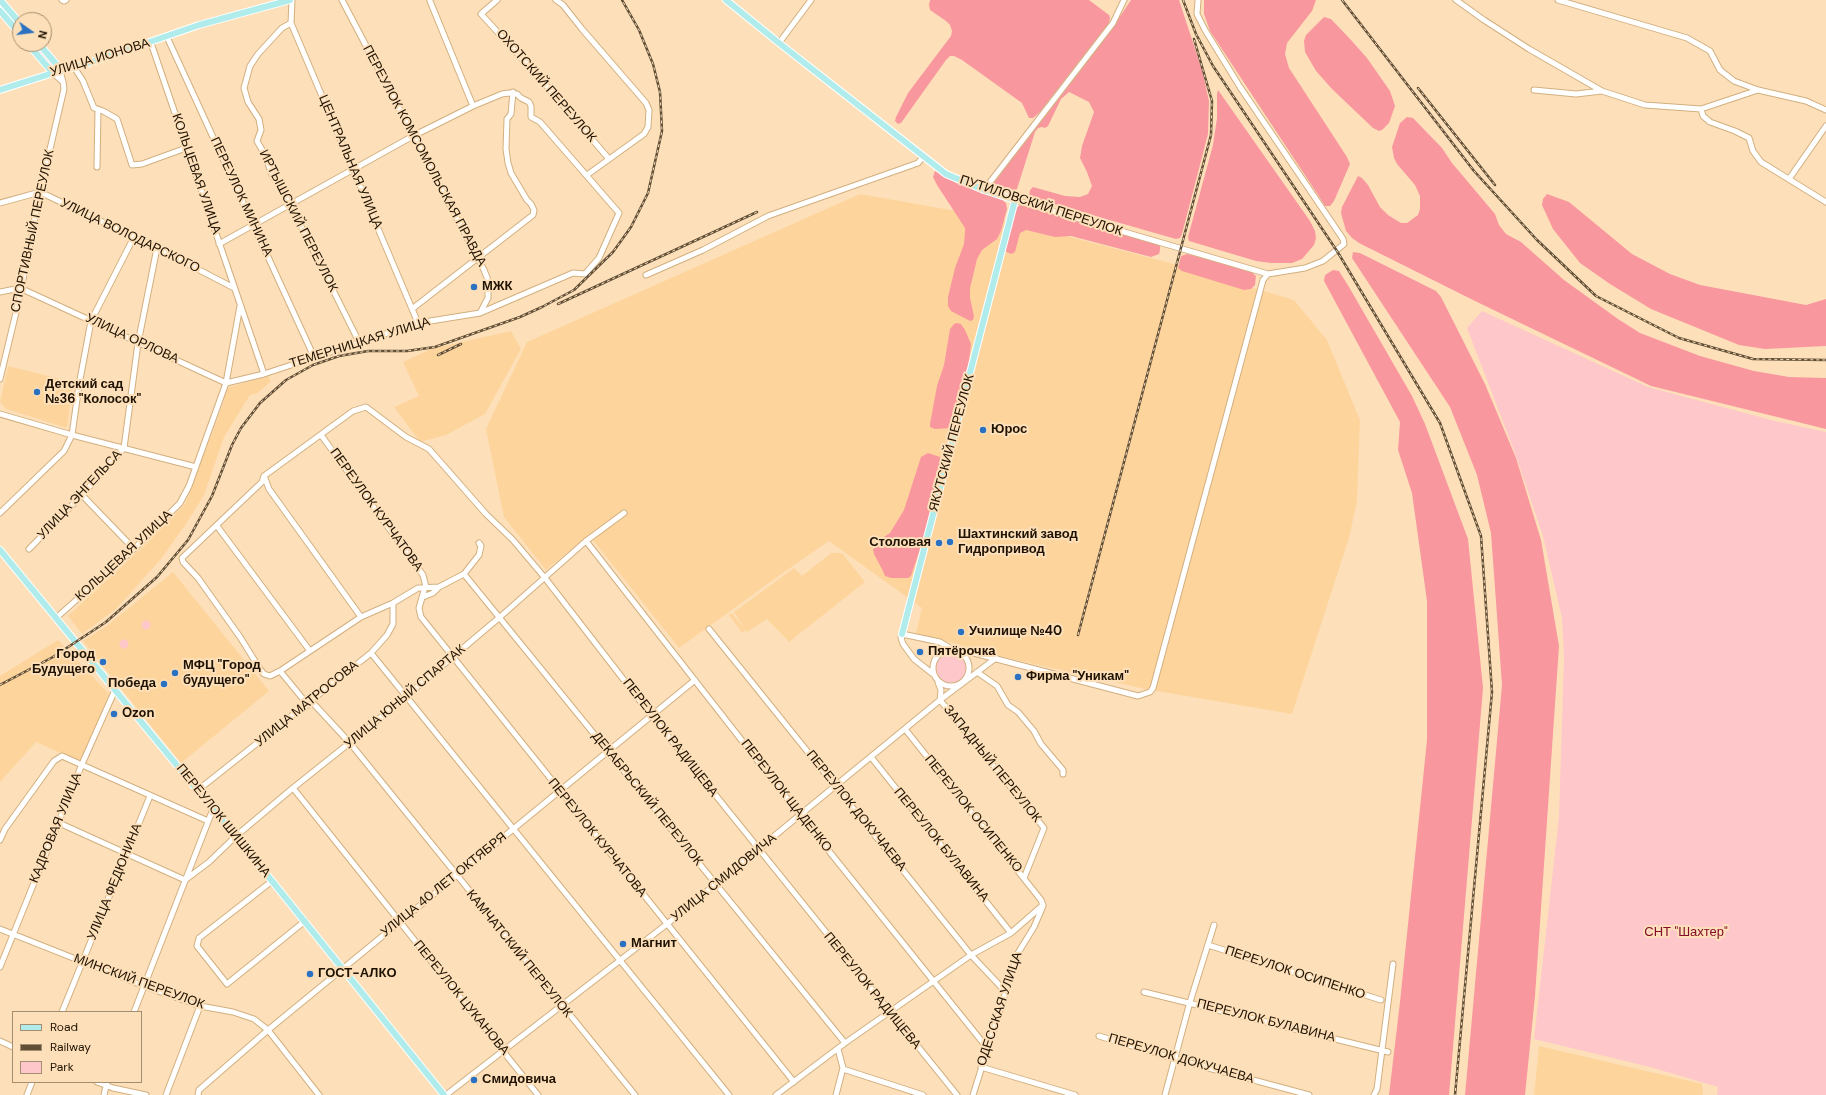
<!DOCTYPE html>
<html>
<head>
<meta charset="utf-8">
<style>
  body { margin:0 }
  #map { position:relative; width:1826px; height:1095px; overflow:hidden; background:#fde0b9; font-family:"DM Sans",sans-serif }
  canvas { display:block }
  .legend { position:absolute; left:12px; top:1011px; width:130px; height:72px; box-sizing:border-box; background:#fde0b9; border:1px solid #a48e70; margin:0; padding:5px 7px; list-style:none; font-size:12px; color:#1f1202 }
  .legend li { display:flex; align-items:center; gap:8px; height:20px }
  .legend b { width:20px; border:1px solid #a48e70 }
  .north { position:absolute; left:12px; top:12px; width:40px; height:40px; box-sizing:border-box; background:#fde0b9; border:1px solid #a48e70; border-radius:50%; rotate:104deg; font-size:11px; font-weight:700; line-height:16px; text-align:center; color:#1f1202 }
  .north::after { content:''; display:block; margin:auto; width:14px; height:18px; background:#2b71c2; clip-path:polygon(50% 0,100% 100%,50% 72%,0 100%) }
</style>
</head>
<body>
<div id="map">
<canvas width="1826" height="1095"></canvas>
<ul class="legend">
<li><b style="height:5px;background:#b1ecec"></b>Road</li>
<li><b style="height:5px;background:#604e37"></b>Railway</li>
<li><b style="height:11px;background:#fec7ca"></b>Park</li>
</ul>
<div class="north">N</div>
</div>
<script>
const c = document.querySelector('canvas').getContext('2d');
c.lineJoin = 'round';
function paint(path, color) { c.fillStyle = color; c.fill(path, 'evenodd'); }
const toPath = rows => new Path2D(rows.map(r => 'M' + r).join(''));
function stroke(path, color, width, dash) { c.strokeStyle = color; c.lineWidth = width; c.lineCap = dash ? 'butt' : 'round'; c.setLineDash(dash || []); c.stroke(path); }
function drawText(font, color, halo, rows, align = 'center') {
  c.font = font + ' "DM Sans",sans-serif'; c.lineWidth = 4; c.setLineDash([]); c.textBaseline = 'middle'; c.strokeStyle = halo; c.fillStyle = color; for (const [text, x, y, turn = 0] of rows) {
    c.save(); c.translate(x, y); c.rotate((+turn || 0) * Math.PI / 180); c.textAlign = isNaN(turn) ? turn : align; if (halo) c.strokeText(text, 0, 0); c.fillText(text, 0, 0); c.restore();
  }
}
const built = toPath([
  [860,194,1001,219,1170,263,1294,300,1327,340,1360,420,1357,501,1349,538,1292,714,1145,689,999,656,916,633,922,608,829,541,780,575,679,648,589,535,546,570,504,517,486,429,527,342],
  [511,331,521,349,485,414,446,435,420,442,394,407,419,396,403,362,431,349],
  [8,366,73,382,67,428,6,409,0,402],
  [268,376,271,381,258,393,250,395,224,437,204,495,186,524,161,559,116,609,82,634,68,616,147,543,185,504,213,431,224,401,226,388],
  [831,553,842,553,865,582,789,642,767,619,747,632,745,630,742,633,729,615,732,613,744,628,734,612,794,568,802,576],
  [173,572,269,691,181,763,83,641,108,625],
  [58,640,109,694,81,762,36,742,0,782,0,676],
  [1539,1046,1702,1084,1703,1095,1534,1095]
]);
const green = toPath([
  [31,44,35,44,55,69,54,70],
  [1482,311,1648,387,1775,421,1826,432,1826,1095,1717,1095,1718,1087,1650,1067,1534,1039,1559,817,1564,659,1562,618,1543,536,1515,453,1467,328],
  '141.5 625a4.5 4.5 0 1 1 9 0a4.5 4.5 0 1 1-9 0Z',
  '119.5 644a4.5 4.5 0 1 1 9 0a4.5 4.5 0 1 1-9 0Z',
  '936 668a15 15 0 1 1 30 0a15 15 0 1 1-30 0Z'
]);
const forest = toPath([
  [930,0,1089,0,1109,15,1110,18,1109,23,1039,113,1033,118,1029,118,1022,103,962,60,954,56,950,56,946,60,901,123,898,124,895,121,896,117,908,93,951,36,952,31,950,25,946,21,930,10,929,5],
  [1131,0,1179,0,1202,70,1209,101,1208,134,1182,234,1180,238,1176,239,1029,197,1030,190,1033,187,1065,196,1080,197,1088,194,1092,186,1087,172,1080,158,1082,146,1094,112,1089,102,1069,92,1061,99,1048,126,1045,128,1042,127,1038,128,1035,132,1017,189,1010,192,993,188,992,185,1107,36],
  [1204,0,1316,0,1312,11,1287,43,1285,54,1289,68,1347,157,1350,164,1334,201,1330,206,1325,206,1320,198,1210,31,1204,14],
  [1324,17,1331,19,1351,40,1367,58,1390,91,1395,106,1389,123,1382,130,1379,131,1373,128,1332,89,1316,71,1305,52,1304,41,1306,35],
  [1218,90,1310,221,1315,231,1316,238,1314,245,1302,259,1292,263,1271,263,1256,261,1189,241,1188,237,1213,145,1217,118,1217,94],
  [1407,117,1413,118,1442,148,1452,163,1495,214,1499,225,1506,234,1521,242,1564,280,1618,319,1640,333,1700,356,1754,371,1789,377,1826,378,1826,429,1651,386,1475,301,1359,243,1352,238,1346,231,1341,213,1342,207,1358,176,1362,178,1368,185,1380,207,1388,215,1401,223,1407,223,1418,215,1420,209,1420,196,1415,185,1397,164,1394,158,1392,147,1400,123],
  [935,171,939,172,956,183,998,196,1006,203,1007,209,1001,231,997,239,982,250,977,259,970,288,970,298,974,316,973,320,970,321,951,311,948,306,948,297,955,268,964,244,965,232,965,228,937,185,933,177],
  [1547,194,1569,202,1632,254,1670,274,1700,285,1806,305,1826,299,1826,346,1765,349,1739,345,1651,309,1610,284,1580,263,1553,229,1542,205,1543,199],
  [1020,205,1154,243,1160,246,1160,250,1159,254,1151,257,1071,236,1055,237,1026,230,1020,233,1015,252,1011,254,1005,251,1005,249,1016,208],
  [1353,252,1360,253,1436,291,1441,297,1485,384,1516,458,1541,540,1559,646,1535,996,1525,1095,1465,1095,1502,685,1491,533,1477,475,1450,407,1352,258],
  [1187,254,1249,270,1256,276,1255,285,1251,289,1244,290,1182,271,1178,268,1181,256],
  [1333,270,1339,271,1349,287,1412,396,1425,424,1468,539,1483,688,1449,1095,1389,1095,1400,1002,1427,740,1427,601,1412,493,1398,450,1400,422,1324,281,1325,275],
  [957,323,961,324,965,330,971,344,969,361,953,426,951,428,935,429,930,427,930,424,937,386,944,365,950,329,954,324],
  [928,453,940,457,943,463,921,546,911,576,908,578,891,578,885,576,883,571,874,554,873,550,878,541,890,533,904,510,921,457]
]);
const minor = toPath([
  [62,0,64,1,66,0],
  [292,0,291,23,418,323],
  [342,0,484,270,488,280,488,298,480,313],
  [497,0,481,14,538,76,609,159],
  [556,0,563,5,582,29,646,103,649,110,648,127,644,134,587,175],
  [1456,0,1484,20,1529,49,1602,91,1645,105,1701,109,1758,90],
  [1558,0,1687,38,1710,51,1720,70,1734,81,1758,90,1806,101,1826,110],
  [430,1,473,106],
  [291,23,282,28,258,54,250,66,244,88,248,102,259,119,261,130,257,141,265,155,272,175,290,204,359,342],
  [167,37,314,357],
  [151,43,264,374],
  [779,43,811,0],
  [74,67,83,81,94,108,103,111,117,119,132,165,142,164,186,148],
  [53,73,63,82,60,71],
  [1534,90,1576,94,1602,91],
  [1701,109,1703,116,1710,122,1735,131,1749,138,1753,151,1761,162,1826,202],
  [97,167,98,109],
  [1789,179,1826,126],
  [984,190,1113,23,1124,0],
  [1015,200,1268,274],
  [0,203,40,192,157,248,234,288],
  [646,275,703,250,768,216,918,163,923,157],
  [0,292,20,288,226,383,264,374,418,323,480,313,573,273,585,274,599,258,619,213,540,122,531,117,531,106,529,102,521,98,517,94,509,93,502,94,473,106,413,136,219,244],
  [412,309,533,215,534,210,531,204,527,200,511,173,508,163,506,149,507,119,511,114,513,92],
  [0,379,19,300,40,192,64,89,63,82],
  [0,414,72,435,196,467],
  [321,435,423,575,426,587],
  [264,476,269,489,361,617],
  [82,495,134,549],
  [0,513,64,451,72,435,79,385,91,321,134,237],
  [217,526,310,651],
  [586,541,800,815,988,1049],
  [479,543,481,546,479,555,464,574,439,587,418,588,393,603,361,617,280,671,270,676,264,674,260,669,240,637,198,578,183,562,182,558,262,482,264,476,353,411,366,407,406,437,429,449,486,514,513,540,545,578,651,715,957,1095],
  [29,549,82,495,124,448,138,343,157,248],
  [464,574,845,1043],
  [425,587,419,608,421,617,794,1082],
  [423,597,433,593,439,587],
  [56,618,134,549,180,503,189,486,226,383,240,306],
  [709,629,971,955,1005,991],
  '933 668a18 18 0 1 1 36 0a18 18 0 1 1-36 0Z',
  [957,651,966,651,1138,696,1150,692,1153,688,1263,280,1268,274,1305,268,1323,261,1344,244,1343,239,1240,87,1205,30,1197,14,1198,0],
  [371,653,729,1095],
  [280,671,308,705],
  [977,672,997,686,1008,705,1018,712,1034,731,1041,744,1063,770,1063,774],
  [933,674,914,659,903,644,901,638,902,634,940,642,953,650],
  [938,682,941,690,940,700],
  [940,700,1044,828,1024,878],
  [312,702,350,743,635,1095],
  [871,757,1011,933],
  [293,788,538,1095],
  [198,790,371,653,387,635,393,624,393,603],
  [59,823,185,880,209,862,236,836,293,788,367,729,500,617,586,541,624,513],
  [0,840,5,829,54,761,62,756,208,821],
  [272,881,199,938,197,946,227,984,305,921],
  [0,929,144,986,200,1006,233,1012,254,1019,268,1030,319,1095],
  [1208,945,1381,1000],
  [0,967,82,764,115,690],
  [1144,992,1388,1052],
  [62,1012,150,796],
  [134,1012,213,809],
  [1099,1036,1175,1059,1309,1095],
  [0,1041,13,1047],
  [981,1067,1075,1095],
  [843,1069,923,1095],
  [97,1082,113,1088,146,1095],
  [27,1095,32,1082],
  [104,1095,107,1082],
  [166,1095,200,1006],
  [198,1095,199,1090,268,1030,695,680],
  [446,1095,667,924,940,700,996,658],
  [776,1095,845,1043,971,955,1011,933,1043,905,1041,900,905,729],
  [836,1095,843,1068,838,1049],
  [973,1095,1018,953,1034,927,1043,906],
  [1165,1095,1190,1002,1214,925],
  [1374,1095,1377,1089,1393,964]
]);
const major = toPath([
  [0,0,20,23],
  [726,0,779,43,946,174,984,190,1015,200,902,634],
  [0,11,20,34],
  [28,44,53,73],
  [39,44,57,65,60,71],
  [0,90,53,73,83,65,199,25,290,0],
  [0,550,272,881,444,1095]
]);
const rail = toPath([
  [1183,0,1196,34,1213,66,1337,251,1440,423,1481,536,1492,692,1455,1095],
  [1342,0,1474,171,1537,240,1596,296,1679,338,1753,359,1826,360],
  [1418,88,1495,185],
  [558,304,757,212],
  [438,355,461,344],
  [1078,635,1211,135,1212,101,1194,39],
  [0,685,53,657,106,622,157,577,188,540,212,496,232,445,241,428,260,403,286,380,313,365,339,356,368,351,407,351,435,347,520,317,542,307,574,290,613,252,631,227,648,193,662,131,660,92,653,64,639,30,622,0]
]);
const markers = [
  [474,287,4,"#2b71c2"],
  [37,392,4,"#2b71c2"],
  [983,430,4,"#2b71c2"],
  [950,542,4,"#2b71c2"],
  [939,543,4,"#2b71c2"],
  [961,632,4,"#2b71c2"],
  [920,652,4,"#2b71c2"],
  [103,662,4,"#2b71c2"],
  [175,673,4,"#2b71c2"],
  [1018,677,4,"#2b71c2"],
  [164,684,4,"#2b71c2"],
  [114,714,4,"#2b71c2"],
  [623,944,4,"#2b71c2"],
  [310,974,4,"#2b71c2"],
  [474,1080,4,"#2b71c2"]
];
const streetNames = [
  ["УЛИЦА ИОНОВА",100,58,-17],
  ["ОХОТСКИЙ ПЕРЕУЛОК",546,86,49],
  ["ПЕРЕУЛОК КОМСОМОЛЬСКАЯ ПРАВДА",424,156,62],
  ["ЦЕНТРАЛЬНАЯ УЛИЦА",350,162,67],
  ["КОЛЬЦЕВАЯ УЛИЦА",196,174,71],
  ["ПЕРЕУЛОК МИНИНА",241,197,65],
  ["ПУТИЛОВСКИЙ ПЕРЕУЛОК",1041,206,18],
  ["ИРТЫШСКИЙ ПЕРЕУЛОК",298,221,63],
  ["СПОРТИВНЫЙ ПЕРЕУЛОК",33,231,-78],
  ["УЛИЦА ВОЛОДАРСКОГО",130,236,26],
  ["УЛИЦА ОРЛОВА",132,339,25],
  ["ТЕМЕРНИЦКАЯ УЛИЦА",360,343,-17],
  ["ЯКУТСКИЙ ПЕРЕУЛОК",952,443,-75],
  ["УЛИЦА ЭНГЕЛЬСА",80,495,-47],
  ["ПЕРЕУЛОК КУРЧАТОВА",376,510,54],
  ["КОЛЬЦЕВАЯ УЛИЦА",124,556,-43],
  ["УЛИЦА ЮНЫЙ СПАРТАК",405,697,-40],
  ["УЛИЦА МАТРОСОВА",307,704,-39],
  ["ПЕРЕУЛОК РАДИЩЕВА",670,738,52],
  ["ЗАПАДНЫЙ ПЕРЕУЛОК",992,764,51],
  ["ПЕРЕУЛОК ЩАДЕНКО",786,796,52],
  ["ДЕКАБРЬСКИЙ ПЕРЕУЛОК",647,799,51],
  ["ПЕРЕУЛОК ДОКУЧАЕВА",856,811,51],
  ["ПЕРЕУЛОК ОСИПЕНКО",973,814,51],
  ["ПЕРЕУЛОК ШИШКИНА",223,821,51],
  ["КАДРОВАЯ УЛИЦА",56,828,-68],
  ["ПЕРЕУЛОК КУРЧАТОВА",597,838,51],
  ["ПЕРЕУЛОК БУЛАВИНА",941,845,51],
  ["УЛИЦА СМИДОВИЧА",724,878,-39],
  ["УЛИЦА ФЕДЮНИНА",115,882,-68],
  ["УЛИЦА 40 ЛЕТ ОКТЯБРЯ",444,885,-39],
  ["КАМЧАТСКИЙ ПЕРЕУЛОК",519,954,51],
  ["ПЕРЕУЛОК ОСИПЕНКО",1295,973,18],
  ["МИНСКИЙ ПЕРЕУЛОК",139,982,20],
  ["ПЕРЕУЛОК РАДИЩЕВА",872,991,51],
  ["ПЕРЕУЛОК ЦУКАНОВА",461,998,51],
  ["ОДЕССКАЯ УЛИЦА",1000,1009,-72],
  ["ПЕРЕУЛОК БУЛАВИНА",1266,1021,14],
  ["ПЕРЕУЛОК ДОКУЧАЕВА",1181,1059,16]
];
const poiNames = [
  ["МЖК",482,287],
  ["Детский сад",45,385],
  ["№36 \"Колосок\"",45,400],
  ["Юрос",991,430],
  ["Шахтинский завод",958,535],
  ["Гидропривод",958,550],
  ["Столовая",931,543,"right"],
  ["Училище №40",969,632],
  ["Пятёрочка",928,652],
  ["Город",95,655,"right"],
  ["Будущего",95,670,"right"],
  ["МФЦ \"Город",183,666],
  ["будущего\"",183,681],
  ["Фирма \"Уникам\"",1026,677],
  ["Победа",156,684,"right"],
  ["Ozon",122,714],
  ["Магнит",631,944],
  ["ГОСТ-АЛКО",318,974],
  ["Смидовича",482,1080]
];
const parkNames = [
  ["СНТ \"Шахтер\"",1686,933]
];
paint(built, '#fed49d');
paint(green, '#fec7ca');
paint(forest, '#f9979f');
stroke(minor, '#d2af7f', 7);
stroke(major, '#fff', 8);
stroke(minor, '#fff', 5);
stroke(major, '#b1ecec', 6);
stroke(rail, '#604e37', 2.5);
stroke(rail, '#fde0b9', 1, [3]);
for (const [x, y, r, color] of markers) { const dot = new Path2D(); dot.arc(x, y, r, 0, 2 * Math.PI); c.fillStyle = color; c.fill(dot); stroke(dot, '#fde0b9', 1.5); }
drawText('13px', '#1f1202', '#fde0b9', streetNames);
drawText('bold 13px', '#1f1202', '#fde0b9', poiNames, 'left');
drawText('13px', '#830c2b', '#fde0b9', parkNames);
</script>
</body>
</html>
